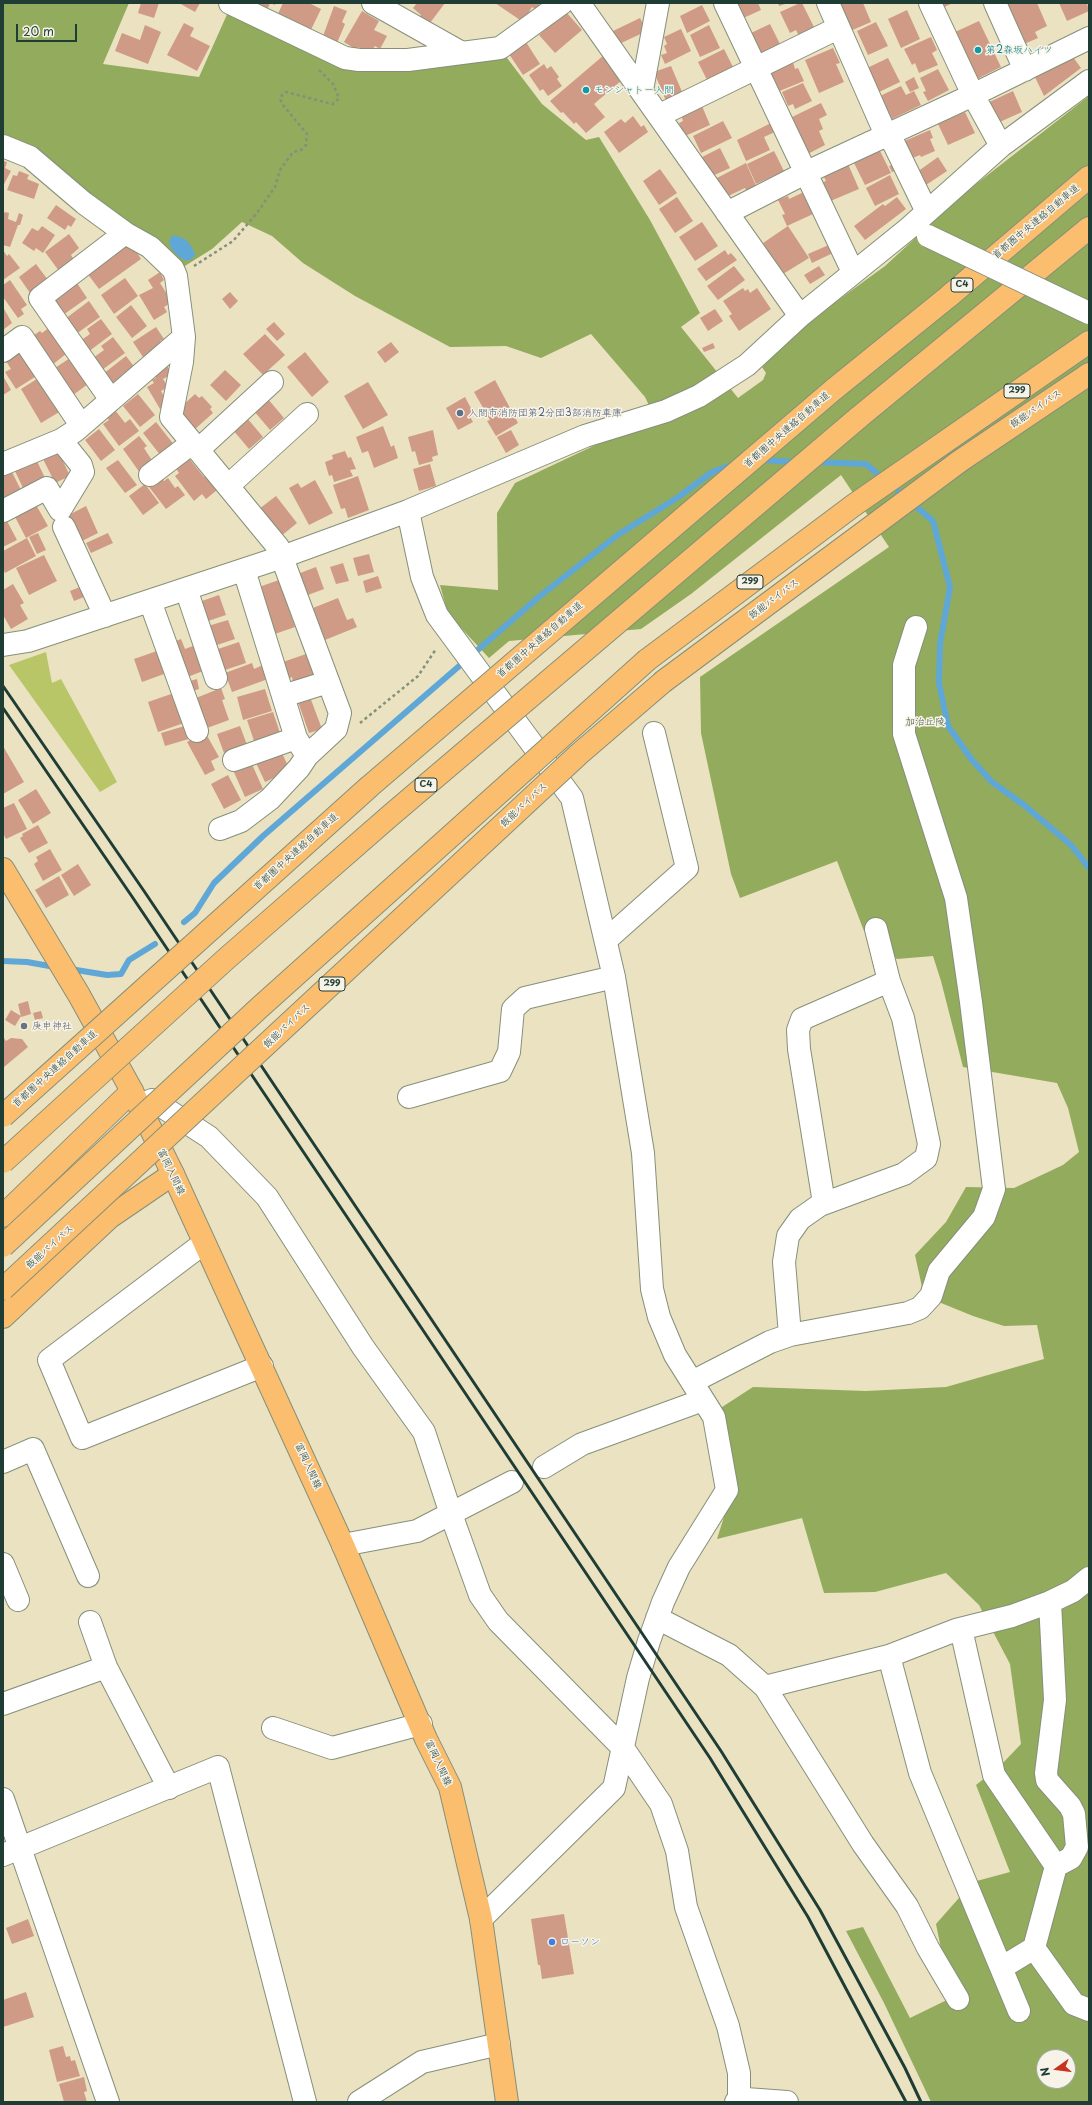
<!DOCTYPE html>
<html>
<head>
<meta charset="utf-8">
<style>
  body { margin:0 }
  #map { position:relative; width:1092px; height:2105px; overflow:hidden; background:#ebe2c1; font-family:"Playpen Sans",sans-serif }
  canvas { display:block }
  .frame { position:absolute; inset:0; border:4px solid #1f3d34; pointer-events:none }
  .north { position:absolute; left:1036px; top:2049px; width:40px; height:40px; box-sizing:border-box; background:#f7f3e8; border:1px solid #a1aaa0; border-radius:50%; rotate:256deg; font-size:11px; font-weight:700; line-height:16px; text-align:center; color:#1f3d34 }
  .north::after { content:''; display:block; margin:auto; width:14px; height:18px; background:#c8321e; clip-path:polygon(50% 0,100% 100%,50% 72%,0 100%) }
  .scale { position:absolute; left:16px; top:24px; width:61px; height:18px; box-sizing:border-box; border:2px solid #1f3d34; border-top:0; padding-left:5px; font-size:12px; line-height:14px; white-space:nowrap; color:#1f3d34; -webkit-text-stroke:3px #f7f3e8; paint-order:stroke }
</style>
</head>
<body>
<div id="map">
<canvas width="1092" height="2105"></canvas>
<div class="frame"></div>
<div class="north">N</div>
<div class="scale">20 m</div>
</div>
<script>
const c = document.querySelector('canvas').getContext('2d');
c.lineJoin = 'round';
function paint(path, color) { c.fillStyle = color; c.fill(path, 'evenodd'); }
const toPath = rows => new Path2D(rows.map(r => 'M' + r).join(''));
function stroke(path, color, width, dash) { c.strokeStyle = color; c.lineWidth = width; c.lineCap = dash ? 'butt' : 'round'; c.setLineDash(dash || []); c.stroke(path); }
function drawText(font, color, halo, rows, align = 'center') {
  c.font = font + ' "Playpen Sans","Klee One",sans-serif'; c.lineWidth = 3; c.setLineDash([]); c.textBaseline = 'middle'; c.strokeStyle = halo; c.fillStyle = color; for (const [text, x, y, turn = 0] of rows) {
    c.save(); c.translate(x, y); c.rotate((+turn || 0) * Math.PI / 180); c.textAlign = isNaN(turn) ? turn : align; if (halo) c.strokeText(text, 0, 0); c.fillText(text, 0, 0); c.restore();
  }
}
const green = toPath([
  [46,652,52,683,61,679,117,782,100,792,9,665]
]);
const forest = toPath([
  [3,3,129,3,103,64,199,77,229,10,321,53,504,54,542,104,586,140,599,137,650,220,700,313,681,327,738,398,763,380,766,373,762,367,804,325,885,266,962,195,1089,96,1089,2102,931,2102,884,2003,846,1931,863,1927,910,2018,951,1998,936,1924,973,1882,1010,1872,976,1785,1000,1766,1021,1744,1010,1664,979,1605,946,1573,875,1592,824,1593,802,1518,717,1539,730,1498,719,1409,753,1387,866,1391,946,1387,1044,1359,1037,1325,1004,1326,973,1316,924,1296,915,1255,946,1222,966,1187,1014,1188,1063,1165,1079,1152,1068,1108,1057,1083,963,1067,941,981,933,956,897,959,864,931,837,861,740,898,731,874,701,733,700,677,889,547,841,475,691,594,641,629,509,641,489,658,448,614,440,585,498,590,497,513,515,483,606,440,658,424,645,397,591,334,541,358,506,346,450,347,355,296,303,263,272,236,242,222,212,249,180,269,3,140],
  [1044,2057,1068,2057,1068,2081,1044,2081]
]);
const water = toPath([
  [173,235,183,238,189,243,195,253,194,257,190,260,184,260,178,256,171,248,169,241]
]);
const stream = toPath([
  [760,460,797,462],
  [816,462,866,464,905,497],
  [912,503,933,521,950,587,940,644,939,683,948,726,972,760,992,782,1024,805,1071,845,1089,868],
  [184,922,195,913,214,883,263,836,540,596,619,534,677,498,712,472,734,464],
  [3,961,27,962,55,967],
  [70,969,107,975,121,974,129,960,155,944]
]);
const building = toPath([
  [141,3,159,3,154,18,138,13],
  [179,3,200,3,195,12],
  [251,3,276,3,275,5,270,3,266,13],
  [283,3,309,3,321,9,309,34,276,18],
  [417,3,445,3,427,27,418,19,421,15,413,8],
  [495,3,540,3,536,10,532,7,523,22],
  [736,3,758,3,761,10,739,20],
  [778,3,788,3,779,6],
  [800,3,802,3,815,29,799,36,796,30,790,33,780,12],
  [837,3,863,3,871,22,848,32],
  [940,3,953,3,942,8],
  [1006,3,1037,3,1047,26,1035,32,1038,38,1024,44],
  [1059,3,1087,3,1089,11,1067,21],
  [702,5,710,21,687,33,680,16],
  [334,6,347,11,342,22,345,24,337,43,323,36],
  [907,10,920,39,901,48,888,19],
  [362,11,379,21,374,30,387,36,380,49,375,46,371,52,364,48,363,50,358,47,357,50,344,42],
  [566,12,582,30,555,53,539,35],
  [640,18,647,31,619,44,613,31],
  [979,21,1001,67,977,79,955,32],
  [876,22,888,46,868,55,857,31],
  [184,23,194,28,190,36,210,46,197,71,167,55],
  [770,24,782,48,763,57,751,33],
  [145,25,161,32,148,64,115,51,122,33,140,40],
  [709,25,720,48,700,57,690,35],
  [681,29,691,51,665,64,661,55,667,53,664,46,667,44,664,37],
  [931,37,937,50,932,53,938,65,919,73,915,63,912,65,904,49],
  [526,42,540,64,523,75,509,54],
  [833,48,840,63,836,64,844,82,819,93,805,60],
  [724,49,733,67,707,80,698,62],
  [604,55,622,80,594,104,605,117,586,133,576,122,574,124,563,112,561,113,550,101],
  [1073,57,1081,68,1044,96,1034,75],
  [888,58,900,82,877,93,865,69],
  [793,62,795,69,798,68,804,81,777,92,767,72],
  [544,64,547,69,551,66,559,77,557,79,562,86,548,96,543,89,540,91,529,75],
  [671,66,683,94,666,101,654,72],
  [938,69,949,90,928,101,923,92,926,91,920,78],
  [914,77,919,88,910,92,905,82],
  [803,83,812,101,795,109,793,104,788,106,782,92],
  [901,86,906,95,914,91,921,105,892,119,880,96],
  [1013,91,1022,112,993,125,983,105],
  [821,103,827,115,819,119,823,129,819,131,825,145,804,156,790,118],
  [702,106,710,125,685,136,679,123,683,121,681,115],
  [965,112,975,133,948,145,938,124],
  [633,116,641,127,644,125,648,132,619,153,604,132,621,119,625,123],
  [723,121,732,138,701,153,693,136],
  [775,121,779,130,764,137,770,150,746,161,737,140],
  [930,130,933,138,930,139,935,151,921,157,920,155,908,160,900,143],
  [720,148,730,168,710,177,700,158],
  [879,149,891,173,865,185,853,161],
  [774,151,784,171,756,184,747,164],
  [938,157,947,171,926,185,917,172],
  [3,161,7,162,5,168,11,171,3,186],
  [746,163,757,188,747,192,745,188,722,199,713,180],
  [848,164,859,189,828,202,820,183,826,181,823,175],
  [896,164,898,170,892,172,889,166],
  [660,169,677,193,659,205,643,181],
  [19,171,29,175,27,179,39,184,34,199,7,190,13,175,17,176],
  [890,175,899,194,875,206,866,188],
  [804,192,813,214,787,226,782,215,785,214,778,200,788,196,789,199],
  [677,197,693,221,675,233,659,209],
  [897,197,906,209,865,240,854,226,883,204,885,206],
  [56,205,76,219,71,227,68,225,65,230,47,218],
  [5,212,9,213,8,219,16,222,19,213,23,215,20,225,18,225,10,247,3,245,3,214],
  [702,222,718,246,695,261,679,237],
  [42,226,55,235,43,253,36,248,34,251,22,243,32,228,38,231],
  [788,226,809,258,783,274,763,243],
  [69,234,79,248,71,255,74,260,59,271,45,252],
  [831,244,835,252,812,263,808,254],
  [127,245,131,250,134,248,141,259,99,289,87,273],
  [3,250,7,256,9,254,20,268,3,280],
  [725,250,728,255,731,253,737,260,706,281,697,269],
  [36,264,48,280,30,293,19,277],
  [734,266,745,280,718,300,707,286],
  [819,266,825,275,810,284,804,275],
  [160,272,164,280,160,283,172,302,164,307,167,312,154,320,139,295,153,288,148,280],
  [125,278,138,296,114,314,101,295],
  [10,280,27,305,21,309,24,314,18,318,3,297,3,285],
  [77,283,87,298,63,315,53,301],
  [743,288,745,291,748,289,750,293,757,288,771,309,739,331,729,316,732,314,723,301],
  [230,292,238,301,230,309,222,299],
  [89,301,100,317,76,334,65,319],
  [131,305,147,326,132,338,116,317],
  [3,307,12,323,3,330],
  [715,309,723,321,708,331,700,318],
  [101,319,112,334,88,352,80,341,90,334,87,329],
  [274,322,285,334,277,341,266,329],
  [50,327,55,333,52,335,66,354,52,365,31,337,40,331,42,333],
  [156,327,164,339,160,341,163,345,143,357,133,342],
  [265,334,285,355,263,375,243,354],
  [113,337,125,353,102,370,93,358,104,350,101,346],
  [391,342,399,352,385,363,377,352],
  [713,343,715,348,704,352,702,348],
  [23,350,38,375,16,389,5,372,11,369,6,361],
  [305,352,329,382,312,397,287,367],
  [126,356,136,369,113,387,103,374],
  [70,358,88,384,73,395,55,368],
  [167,366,172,374,163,379,168,387,161,391,166,400,163,402,165,406,160,409,147,387,154,383,152,380,156,378,154,374],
  [225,370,241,385,226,401,210,385],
  [3,376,11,390,3,395],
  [40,377,61,411,41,423,21,389],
  [495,380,518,423,496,436,487,421,490,420,474,392],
  [368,382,388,415,363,429,344,396],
  [138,394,155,415,140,427,123,406],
  [195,394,199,398,202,396,212,407,210,409,213,413,194,430,180,414,181,407],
  [465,397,473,412,469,415,473,422,458,430,446,408],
  [268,399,284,418,270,430,254,411],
  [115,410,125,423,130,419,139,431,119,446,103,424,109,420,106,417],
  [247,418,263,437,249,449,233,430],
  [156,422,175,446,161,456,143,433],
  [383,426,391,447,394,445,398,458,374,468,368,451,362,453,356,437],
  [99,429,115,450,101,461,85,440],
  [433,430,438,455,432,457,433,461,419,465,415,451,412,452,408,437],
  [511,430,519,445,506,453,497,437],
  [139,436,147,446,144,448,153,462,140,473,123,449],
  [58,451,70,476,55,483,43,459],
  [345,451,348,458,351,457,356,469,350,470,353,476,334,482,332,475,329,476,325,462,333,459,332,455],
  [187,456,204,477,206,476,217,490,206,499,202,494,194,501,175,476,179,473,174,466],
  [36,459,45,478,23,488,14,469],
  [118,460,137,485,125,493,106,468],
  [430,464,436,486,419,491,413,469],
  [11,470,21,490,3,500,3,475],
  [358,476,369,510,348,518,345,508,341,509,333,485],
  [161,478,164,481,168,478,175,488,178,486,185,495,166,509,149,487],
  [315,480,333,513,309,525,289,488,298,483,301,488],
  [145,484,159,503,143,515,129,496],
  [276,496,297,523,280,537,259,509],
  [35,503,48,526,26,538,14,515],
  [86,506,98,533,78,543,65,517],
  [7,521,17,540,3,547,3,523],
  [38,533,46,550,37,554,29,537],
  [108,533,113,543,91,553,86,543],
  [27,538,36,556,5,573,3,568,3,551],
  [369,554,374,572,358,576,353,558],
  [44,555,57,581,29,595,16,568],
  [343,563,349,581,336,584,330,567],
  [316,567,324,589,308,595,306,590,301,592,295,575],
  [378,576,382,588,366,593,363,581],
  [279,580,295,627,272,635,256,588],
  [13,584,24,603,20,605,28,619,11,629,3,615,3,590],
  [85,585,89,595,74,601,70,591],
  [219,595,226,615,205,622,199,602],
  [338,598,347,620,353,618,357,627,325,640,313,608],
  [228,620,235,639,214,646,208,626],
  [181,639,185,649,193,646,198,657,208,669,185,678,171,643],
  [239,642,246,663,222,671,215,650],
  [157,651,164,674,142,682,134,659],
  [306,654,314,676,293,683,292,677,286,680,280,663],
  [252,663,254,669,263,665,268,679,232,692,225,673],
  [197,679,199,689,193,691,190,681],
  [221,688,225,699,222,700,229,720,207,728,196,698],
  [265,689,272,711,243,720,237,697],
  [174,693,184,723,158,732,148,702],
  [310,697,322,729,309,733,298,702],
  [273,712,280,733,254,741,247,720],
  [188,725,192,738,165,746,161,733],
  [240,726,247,745,224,753,217,734],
  [205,732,219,757,211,761,215,770,205,775,187,742],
  [3,746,24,782,3,794],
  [281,751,288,766,283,768,285,773,265,782,256,763],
  [251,762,263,789,245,797,233,770],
  [228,775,241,800,224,809,211,784],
  [36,789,51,813,33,824,18,800],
  [14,803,27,829,6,839,3,833,3,808],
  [38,825,48,843,29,853,20,838,23,836,22,834],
  [50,849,62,870,43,881,34,864,38,861,36,857],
  [78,864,91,885,74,896,61,875],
  [59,876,69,895,46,908,35,890],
  [28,1001,31,1014,21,1017,18,1004],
  [11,1010,21,1016,15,1026,5,1020],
  [41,1011,43,1018,35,1020,33,1013],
  [3,1037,6,1041,11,1038,22,1039,28,1047,4,1067],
  [564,1914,574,1974,542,1979,540,1965,538,1965,531,1919],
  [28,1919,34,1936,12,1944,6,1928],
  [26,1992,34,2017,3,2027,3,2000],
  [63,2046,66,2057,70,2056,71,2061,75,2060,80,2076,57,2082,49,2050],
  [84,2077,87,2091,84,2092,87,2102,64,2102,59,2084]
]);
const path = toPath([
  [194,266,233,241,257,213,275,187,280,170,293,152,301,150,306,145,307,134,283,105,280,99,282,95,286,92,332,104,335,103,339,98,333,84,319,70],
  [360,723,418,676,436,649]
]);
const minor = toPath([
  [230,3,345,58,359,60,408,60,500,48,562,3],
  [373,3,462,53],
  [579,3,800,316],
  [725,3,853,272],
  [828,3,886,135,894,144,927,212],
  [930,3,973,95,1001,146],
  [995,3,1025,70],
  [642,90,658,3],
  [660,115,838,28],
  [3,146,30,157,84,203,125,233,150,247,173,269,176,276,184,337,182,362,171,417,278,547,340,713,336,729,307,756,299,768,270,799,241,821,220,829],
  [727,213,805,173,973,95,1089,38],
  [3,351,22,337,81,425],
  [111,400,40,298,125,233],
  [198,450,272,382],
  [3,464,61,440,75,431,184,337],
  [150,475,192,443],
  [228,486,307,414],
  [3,511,47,488,60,510,83,472,81,465,61,440],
  [408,511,422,577,437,615,572,798,614,977,643,1153,652,1289,659,1317,675,1355,714,1417,727,1490,679,1567,663,1602,649,1641,638,1678,614,1788,481,1919],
  [64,527,105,616],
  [244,570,296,738,307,756],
  [186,589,216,678],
  [150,601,197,731],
  [3,645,28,641,282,557,408,511,585,436,666,411,699,396,747,365,800,316,909,228,1001,146,1089,81],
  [283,696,328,682],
  [234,760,296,738],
  [606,940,687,868,654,733],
  [409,1097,500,1071,509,1052,513,1009,525,998,614,977],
  [140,1105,152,1100,209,1137,267,1197,363,1347,424,1432,451,1514,480,1595,498,1621,623,1748,661,1804,677,1851,686,1907,728,2026,739,2073,739,2100],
  [824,1203,799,1049,798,1030,802,1019,889,981],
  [204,1243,49,1360,82,1438,262,1366],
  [790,1335,784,1262,788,1236,800,1219,820,1205,904,1174,926,1158,929,1144,903,1018,889,981,876,929],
  [692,1382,770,1342,790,1335,908,1313,920,1308,931,1296,939,1271,984,1217,994,1189,971,1002,956,898,904,734,904,665,916,627],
  [3,1462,33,1449,88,1576],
  [544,1467,582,1444,703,1400],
  [343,1545,417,1531,512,1482],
  [3,1564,18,1600],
  [1050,1602,1073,1591,1089,1578],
  [657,1618,729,1655,765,1687,889,1656,956,1630,1012,1616,1050,1602,1055,1700,1046,1773,1047,1780,1070,1806,1074,1814,1077,1847,1071,1858,1056,1866,1034,1948,1074,2004,1089,2010],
  [90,1622,106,1667,169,1788],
  [961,1629,994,1775,1056,1866],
  [889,1656,920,1773,1019,2011],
  [765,1687,863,1844,907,1906,928,1948,958,1999],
  [3,1704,106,1667],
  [273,1728,332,1748,421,1724],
  [3,1799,108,2102],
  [3,1855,218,1767,305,2102],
  [1001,1968,1034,1948],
  [359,2102,422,2062,499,2044],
  [736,2102,746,2099,787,2102]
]);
const major = toPath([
  [3,869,79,995,132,1091,173,1174,343,1545,426,1739,450,1787,481,1919,507,2102]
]);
const highway = toPath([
  [833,390,948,297,1089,177],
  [858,418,1089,228],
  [647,660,854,505,1089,342],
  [664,681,960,461,1089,374],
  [3,1216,132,1091],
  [3,1317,110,1217,173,1174]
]);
const rail = toPath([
  [3,686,144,891,721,1751,820,1910,905,2068,921,2102],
  [3,708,133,898,710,1758,808,1917,906,2102]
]);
const minorBridge = toPath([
  [928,236,1089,313]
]);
const highwayBridge = toPath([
  [3,1116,370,786,833,390],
  [3,1162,226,959,391,815,858,418],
  [3,1246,259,1008,647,660],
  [3,1289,579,754,664,681]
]);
const markers = [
  [978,50,4,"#0f9aa8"],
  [586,90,4,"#0f9aa8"],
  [460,413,4,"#5c6f8a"],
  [24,1026,4,"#6b7280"],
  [552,1942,4,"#3f7fe0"]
];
const shields = [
  [962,285,22],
  [1017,391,26],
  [750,582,26],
  [426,785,22],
  [332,984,26]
];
const shieldNames = [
  ["C4",962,285],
  ["299",1017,391],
  ["299",750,582],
  ["C4",426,785],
  ["299",332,984]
];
const cultureNames = [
  ["第2森坂ハイツ",986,50],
  ["モンシャトー入間",594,90]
];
const streetNames = [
  ["首都圏中央連絡自動車道",1036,222,-40],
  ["飯能バイパス",1036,409,-34],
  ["首都圏中央連絡自動車道",787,430,-41],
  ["飯能バイパス",774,599,-37],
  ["首都圏中央連絡自動車道",540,640,-41],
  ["飯能バイパス",524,805,-43],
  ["首都圏中央連絡自動車道",296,852,-42],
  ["飯能バイパス",287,1026,-43],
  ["首都圏中央連絡自動車道",55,1069,-42],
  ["富岡入間線",171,1172,64],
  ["飯能バイパス",50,1247,-42],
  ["富岡入間線",308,1466,65],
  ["富岡入間線",438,1763,65]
];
const serviceNames = [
  ["入間市消防団第2分団3部消防車庫",468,413]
];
const parkNames = [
  ["加治丘陵",925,722]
];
const worshipNames = [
  ["庚申神社",32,1026]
];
const shopNames = [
  ["ローソン",560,1942]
];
paint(green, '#b8c667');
paint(forest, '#92ab5c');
paint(water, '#5fa7d6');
stroke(stream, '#5fa7d6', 6);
paint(building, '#cf9b86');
stroke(minor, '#85907a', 24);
stroke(major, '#85907a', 24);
stroke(highway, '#85907a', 24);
stroke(path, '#85907a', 2.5, [3, 3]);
stroke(minor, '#fff', 22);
stroke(major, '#fabe6e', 22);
stroke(highway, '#fabe6e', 22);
stroke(rail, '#1f3d34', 3);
stroke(minorBridge, '#85907a', 24, []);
stroke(highwayBridge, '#85907a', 24, []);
stroke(minorBridge, '#fff', 22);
stroke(highwayBridge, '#fabe6e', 22);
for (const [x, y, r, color] of markers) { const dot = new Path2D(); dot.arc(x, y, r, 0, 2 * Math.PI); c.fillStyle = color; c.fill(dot); stroke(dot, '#f7f3e8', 1.5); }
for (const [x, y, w] of shields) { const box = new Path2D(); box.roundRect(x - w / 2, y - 7, w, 14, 3); c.fillStyle = '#f7f3e8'; c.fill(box); stroke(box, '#1f3d34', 1); }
drawText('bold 9px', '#1f3d34', null, shieldNames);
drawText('10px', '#0d838f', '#f7f3e8', cultureNames, 'left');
drawText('10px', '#1f3d34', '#f7f3e8', streetNames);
drawText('10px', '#4e5e75', '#f7f3e8', serviceNames, 'left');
drawText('10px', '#3e583e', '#f7f3e8', parkNames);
drawText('10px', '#5b616d', '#f7f3e8', worshipNames, 'left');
drawText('10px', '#366cbe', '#f7f3e8', shopNames, 'left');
</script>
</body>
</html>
